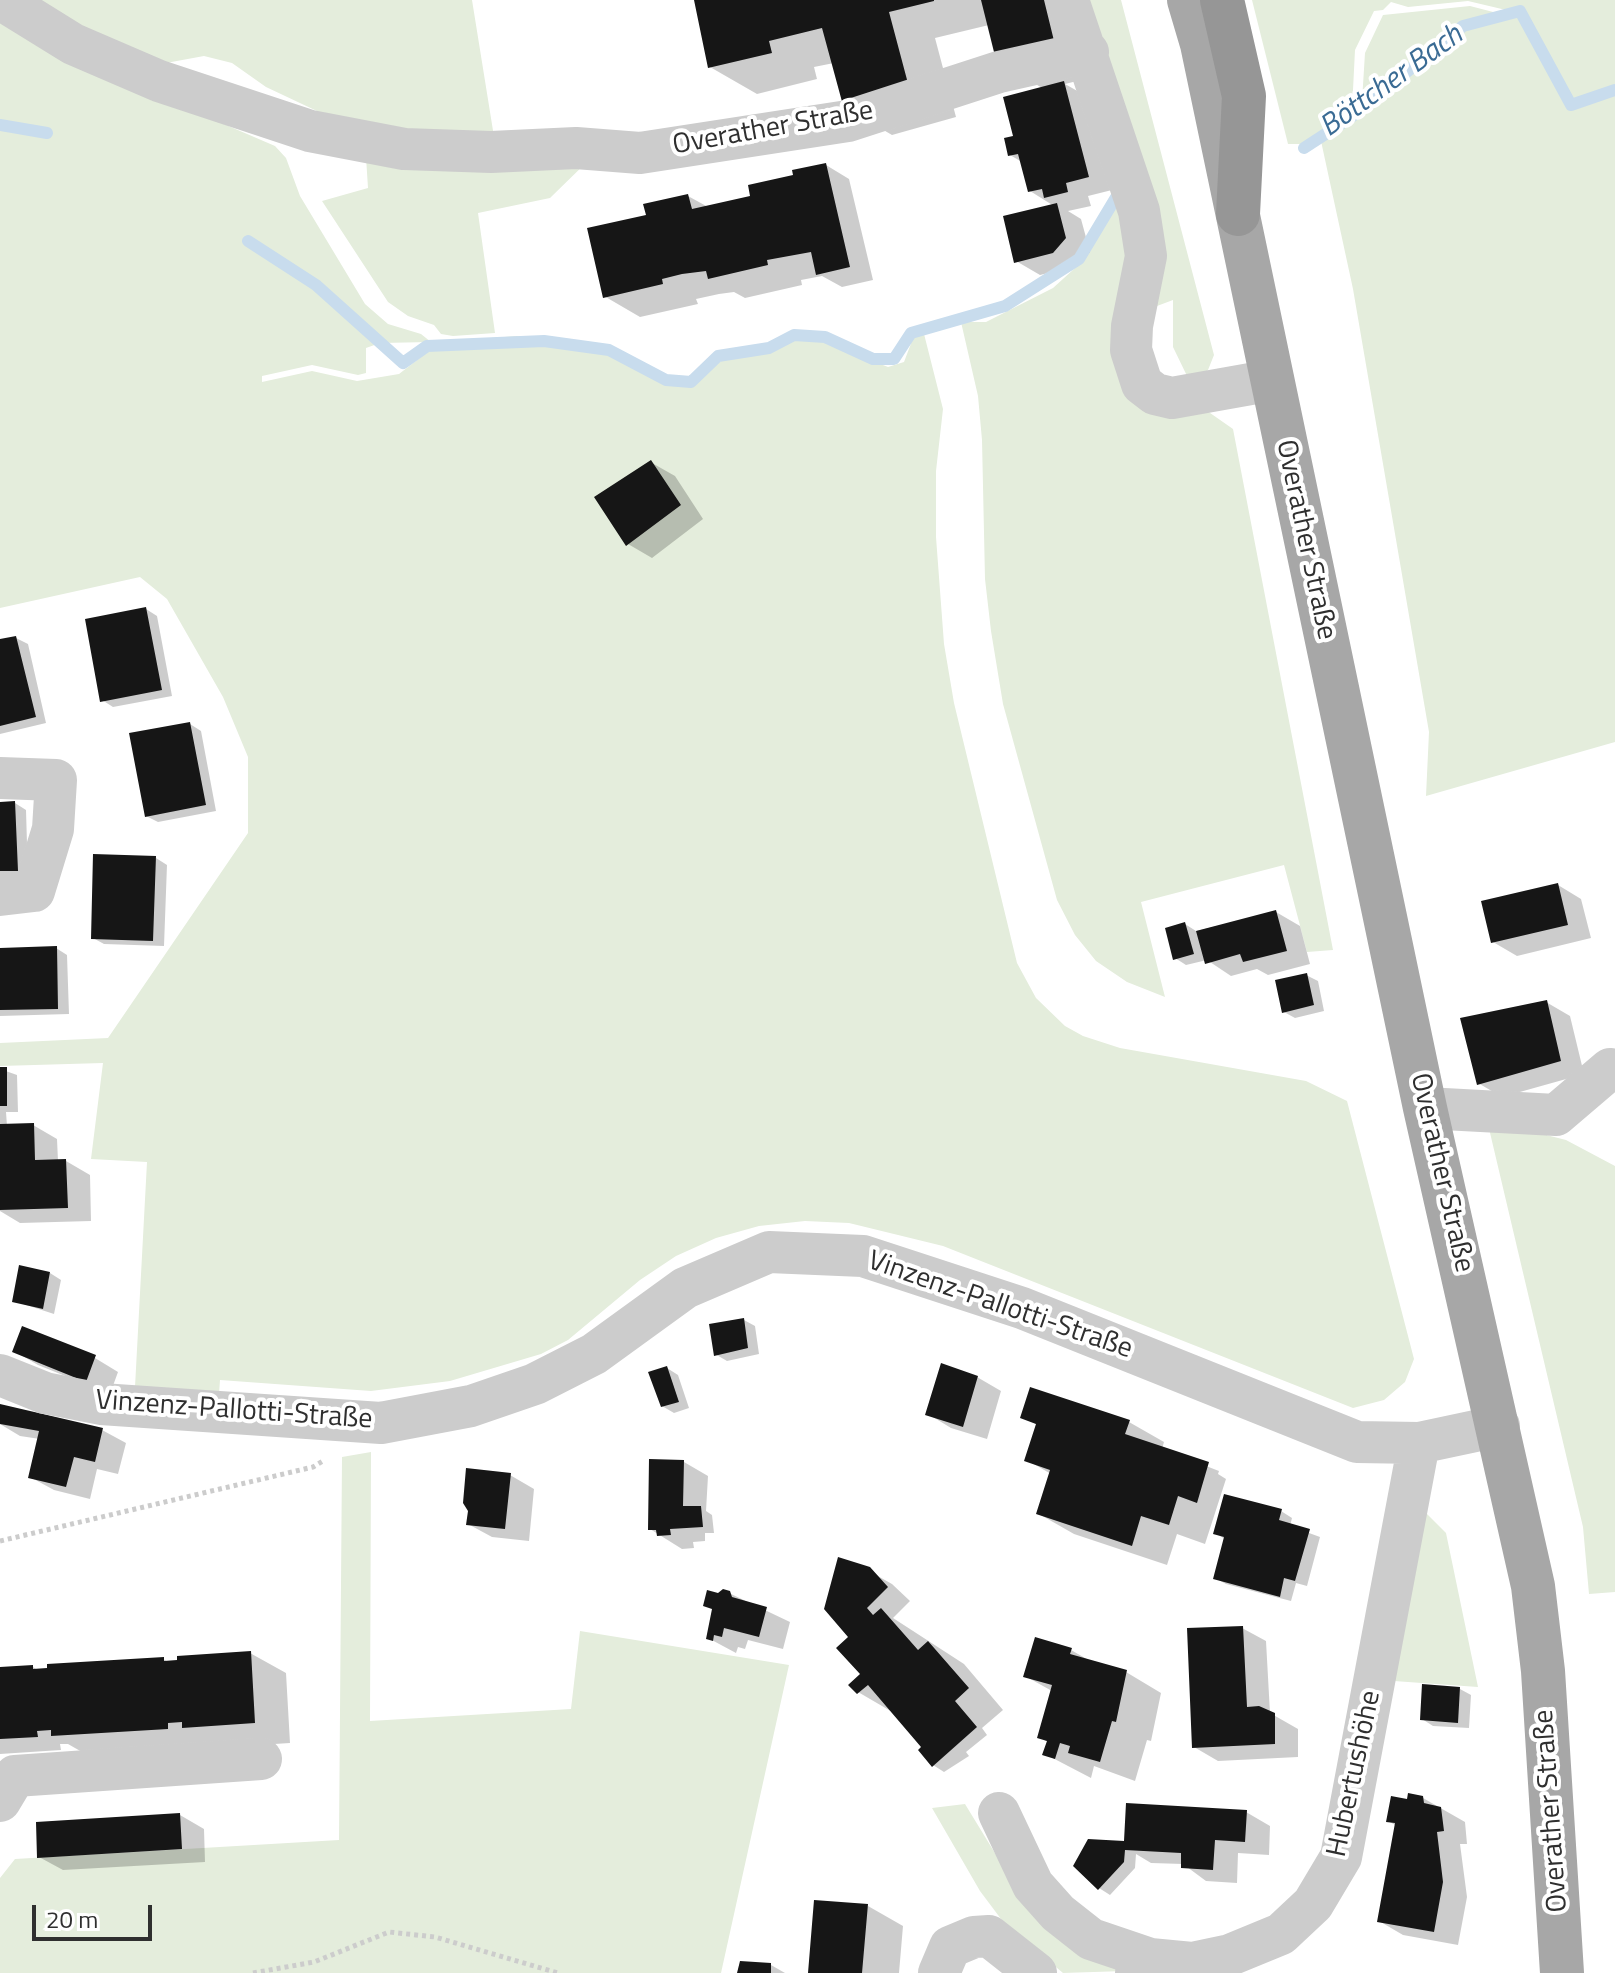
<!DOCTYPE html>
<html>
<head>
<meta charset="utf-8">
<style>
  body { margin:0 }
  #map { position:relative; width:1615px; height:1973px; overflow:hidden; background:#fff; font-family:"Titillium Web",sans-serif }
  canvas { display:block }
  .scale { position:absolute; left:32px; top:1905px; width:120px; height:36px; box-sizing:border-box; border:4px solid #2f2f2f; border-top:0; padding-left:10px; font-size:24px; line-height:28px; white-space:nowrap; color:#2f2f2f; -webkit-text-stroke:6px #fff; paint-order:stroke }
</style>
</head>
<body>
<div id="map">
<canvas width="1615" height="1973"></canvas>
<div class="scale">20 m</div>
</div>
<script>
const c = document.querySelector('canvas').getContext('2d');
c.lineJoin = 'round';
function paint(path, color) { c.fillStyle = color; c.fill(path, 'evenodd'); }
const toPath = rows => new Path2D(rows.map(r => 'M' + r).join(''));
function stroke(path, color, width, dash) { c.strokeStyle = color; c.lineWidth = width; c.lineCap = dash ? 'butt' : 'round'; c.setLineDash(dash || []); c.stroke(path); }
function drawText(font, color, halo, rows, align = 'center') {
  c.font = font + ' "Titillium Web",sans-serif'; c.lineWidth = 8; c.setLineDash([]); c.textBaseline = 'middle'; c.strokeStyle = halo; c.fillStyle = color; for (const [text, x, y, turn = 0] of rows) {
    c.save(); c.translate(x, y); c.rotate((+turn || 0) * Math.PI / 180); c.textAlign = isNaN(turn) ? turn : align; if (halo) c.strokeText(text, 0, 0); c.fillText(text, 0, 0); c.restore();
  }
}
const green = toPath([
  [23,0,472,0,495,143,336,120,266,87,232,63,204,56,166,63],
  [1079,0,1121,0,1214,355,1208,370,1197,379,1188,378,1173,347,1173,300,1149,309],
  [1252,0,1615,0,1615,86,1574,100,1523,6,1506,10,1468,1,1408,7,1391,2,1383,10,1374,11,1355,50,1352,110,1303,144,1288,144],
  [1470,6,1497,13,1458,24,1362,101,1365,53,1383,15],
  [0,12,89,66,275,146,286,158,300,196,365,304,388,324,421,334,431,342,380,343,366,348,366,373,358,375,312,365,262,376,262,382,312,371,357,381,399,374,434,347,453,341,517,336,604,345,630,357,649,371,685,385,735,352,784,345,798,338,812,337,888,367,904,362,915,333,922,326,943,409,936,471,936,537,944,644,954,703,1017,963,1036,998,1065,1026,1083,1036,1120,1048,1306,1081,1347,1101,1414,1359,1405,1382,1384,1400,1353,1408,943,1246,849,1223,805,1221,759,1226,716,1238,676,1256,640,1280,568,1340,541,1354,450,1381,371,1391,220,1380,219,1394,135,1387,147,1162,91,1159,103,1063,0,1066,0,1043,108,1038,248,833,248,757,223,697,167,599,140,577,0,608],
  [1521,14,1571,107,1615,92,1615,742,1426,796,1429,732,1353,289,1321,141,1460,31],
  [366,157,591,158,550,198,478,213,495,333,453,336,441,334,434,325,408,316,388,302,322,201,368,188],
  [1116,204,1131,236,1117,348,1233,429,1333,950,1307,952,1284,865,1141,902,1165,997,1127,982,1096,961,1075,935,1057,900,1003,704,991,631,985,579,982,440,978,396,961,322,986,322,1053,288,1085,259,1090,242,1104,228],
  [1487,1120,1566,1140,1615,1166,1615,1592,1589,1594,1583,1527],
  [371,1452,370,1721,571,1709,580,1631,789,1665,721,1973,0,1973,0,1878,15,1859,339,1840,342,1457],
  [1424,1511,1446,1533,1478,1687,1394,1681],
  [965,1804,1012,1881,1125,1971,1063,1973,1004,1923,980,1891,932,1808]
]);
const shadow = toPath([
  [696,0,1077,0,1101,75,1065,84,1088,97,1112,190,1088,196,1091,206,1068,211,1081,219,1090,252,1077,266,1040,275,1016,261,1054,206,1030,191,1022,162,1010,155,1016,137,1044,89,999,63,989,25,935,38,956,117,892,135,846,108,834,63,814,67,817,79,757,94,710,67],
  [826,165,849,179,873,280,842,287,822,276,801,280,802,285,745,298,734,292,719,294,696,299,698,304,640,317,604,296,648,216,688,196,708,207,753,197],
  [652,463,675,476,703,519,652,558,628,544],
  [146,609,157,616,172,696,113,707,102,700],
  [16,638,28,644,46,723,0,734,0,641],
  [190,724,201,731,216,811,158,822,146,816],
  [15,803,26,810,28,877,0,877,0,804],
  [156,858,167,865,164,946,104,944,93,938],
  [1558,885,1581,899,1591,938,1517,956,1493,942],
  [1276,912,1300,926,1310,964,1268,975,1257,969,1231,976,1207,960,1186,965,1175,958,1185,924,1196,931],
  [56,948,67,955,69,1014,0,1016,0,950],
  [1306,975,1318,981,1324,1011,1295,1018,1284,1012],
  [1546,1002,1570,1016,1584,1074,1502,1097,1478,1083],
  [0,1069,17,1075,18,1112,6,1112,7,1126,33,1125,57,1139,58,1161,66,1161,90,1175,91,1221,20,1223,0,1211],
  [50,1273,61,1280,54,1314,14,1301],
  [744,1320,755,1326,759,1354,727,1361,715,1354],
  [14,1351,95,1358,118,1372,110,1394,38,1365],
  [667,1368,678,1375,689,1408,674,1413,662,1406],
  [977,1377,1001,1391,987,1439,951,1428,928,1414],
  [0,1406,102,1430,126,1443,118,1474,97,1469,90,1499,54,1490,30,1477,40,1439,20,1436,0,1424],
  [1022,1417,1129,1422,1164,1442,1162,1449,1219,1471,1218,1474,1226,1479,1205,1544,1177,1534,1167,1565,1074,1534,1039,1514,1051,1474,1027,1460,1038,1425],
  [684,1462,708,1476,706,1511,712,1515,714,1533,705,1533,705,1541,693,1542,694,1548,682,1549,650,1529],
  [510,1475,534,1489,529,1541,492,1537,468,1524,468,1504],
  [1281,1511,1292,1518,1290,1526,1320,1537,1307,1586,1296,1583,1291,1601,1226,1584,1215,1578,1225,1539,1215,1533],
  [867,1570,892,1584,910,1601,893,1618,964,1664,1003,1710,982,1728,987,1735,966,1752,969,1756,944,1772,933,1765,924,1747,894,1713,858,1692,863,1675,852,1637],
  [729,1593,790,1622,783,1649,748,1640,745,1649,738,1647,736,1653,708,1638,718,1595],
  [1242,1628,1266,1641,1270,1713,1298,1729,1298,1757,1218,1761,1194,1747],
  [1071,1650,1092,1662,1126,1672,1161,1693,1151,1741,1147,1740,1135,1781,1094,1766,1091,1778,1045,1754,1048,1742,1039,1737,1052,1691,1025,1676],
  [250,1653,286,1673,290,1743,89,1756,68,1744,60,1744,61,1750,0,1754,0,1669,33,1667,39,1671,163,1659,170,1663],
  [1460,1689,1471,1695,1469,1728,1433,1726,1422,1719],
  [1423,1798,1465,1822,1467,1844,1460,1844,1467,1897,1458,1945,1403,1935,1379,1921,1397,1826,1388,1821,1409,1801],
  [1246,1812,1270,1826,1269,1855,1238,1853,1237,1883,1206,1881,1183,1864,1151,1863,1136,1854,1135,1868,1110,1895,1099,1888,1127,1843],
  [180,1815,204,1829,205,1862,63,1870,39,1857],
  [868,1906,903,1926,899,1973,810,1973],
  [771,1965,785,1973,739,1973]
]);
const stream = toPath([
  [0,125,47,133],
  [1304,148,1350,118,1463,26,1520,11,1571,105,1615,90],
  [248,241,316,285,403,363,427,346,544,341,609,350,666,380,691,382,718,356,769,348,794,335,825,337,873,359,894,359,911,333,1005,306,1079,259,1118,194]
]);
const building = toPath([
  [694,0,934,0,934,1,889,12,910,91,844,109,822,28,769,41,772,53,708,68],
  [981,0,1044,0,1056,49,997,64],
  [1064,81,1089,177,1066,183,1068,192,1044,198,1042,189,1028,192,1018,154,1008,156,1004,138,1013,136,1003,97],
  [826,163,850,267,816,275,811,252,767,260,768,265,708,279,706,271,682,274,662,279,663,284,603,298,587,228,646,215,643,204,688,194,692,209,750,196,748,185,793,175,792,170],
  [1057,203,1066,238,1053,253,1014,263,1003,216],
  [651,460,681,505,626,546,594,497],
  [146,607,162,690,100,702,85,619],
  [16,636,36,717,0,726,0,639],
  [190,722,206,805,145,817,129,733],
  [15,801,18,871,0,871,0,802],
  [93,854,156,856,153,941,91,939],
  [1558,883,1568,925,1491,943,1481,901],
  [1276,910,1287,951,1243,962,1240,954,1205,964,1196,931],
  [1185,922,1194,954,1173,960,1165,928],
  [57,946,58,1009,0,1010,0,948],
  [1307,973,1314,1005,1282,1013,1275,980],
  [1547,1000,1561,1061,1477,1085,1460,1018],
  [0,1067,7,1067,7,1106,0,1106],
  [34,1123,35,1160,66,1159,68,1208,0,1210,0,1124],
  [19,1265,50,1272,43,1309,12,1302],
  [744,1318,748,1348,714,1356,709,1324],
  [22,1326,96,1355,86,1382,12,1352],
  [941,1363,978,1376,963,1427,925,1415],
  [667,1366,679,1402,661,1407,648,1372],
  [1030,1387,1130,1420,1125,1434,1209,1462,1197,1503,1178,1496,1169,1525,1141,1516,1132,1546,1036,1514,1050,1470,1024,1461,1036,1424,1020,1418],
  [0,1404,103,1428,95,1462,74,1457,66,1487,28,1478,39,1431,0,1424],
  [649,1459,684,1460,683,1506,701,1506,703,1527,670,1529,671,1535,657,1536,656,1530,648,1530],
  [466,1468,511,1473,505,1529,466,1525,468,1511,463,1503],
  [1224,1494,1282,1509,1279,1520,1310,1529,1295,1581,1284,1578,1280,1597,1213,1579,1224,1537,1213,1534],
  [838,1557,870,1567,888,1587,867,1608,873,1615,881,1608,918,1650,928,1641,969,1688,955,1701,977,1727,932,1767,918,1750,921,1747,868,1685,857,1694,848,1685,860,1674,836,1648,848,1637,824,1609],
  [723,1589,730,1591,732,1597,767,1607,759,1637,724,1628,722,1637,714,1635,713,1641,706,1639,712,1609,703,1606,707,1590,718,1593],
  [1243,1626,1247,1707,1259,1706,1275,1713,1275,1744,1192,1748,1187,1628],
  [1035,1637,1072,1648,1070,1654,1127,1670,1116,1722,1112,1721,1100,1762,1068,1753,1070,1746,1060,1743,1055,1759,1042,1755,1047,1741,1037,1738,1052,1685,1023,1677],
  [251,1651,255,1723,182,1728,182,1722,168,1723,168,1729,51,1736,51,1730,37,1731,38,1737,0,1739,0,1667,33,1665,33,1669,47,1668,47,1664,164,1657,164,1661,177,1660,177,1656],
  [1422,1684,1460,1687,1458,1723,1420,1720],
  [1408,1793,1423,1796,1424,1803,1441,1807,1444,1831,1437,1832,1443,1882,1434,1932,1377,1922,1395,1823,1386,1822,1391,1796,1407,1799],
  [1126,1803,1247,1810,1245,1842,1215,1840,1213,1870,1181,1868,1181,1853,1125,1850,1124,1862,1098,1890,1073,1866,1088,1839,1124,1841],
  [180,1813,182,1849,37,1858,36,1822],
  [814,1900,868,1904,862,1973,808,1973],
  [740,1961,771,1963,771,1973,737,1973]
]);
const path = toPath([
  [0,1541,313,1467,323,1461],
  [253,1973,314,1962,389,1932,435,1937,558,1973]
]);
const minor = toPath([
  [2,0,73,44,159,81,310,131,404,149,491,152,576,148,640,153,848,121,999,72,1088,52],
  [1068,0,1139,211,1146,256,1132,326,1131,350,1142,384,1155,394,1172,398,1273,380],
  [0,778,56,780,53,829,34,891,0,895],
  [1425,1108,1556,1115,1610,1069],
  [0,1375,45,1393,101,1404,381,1423,471,1406,535,1384,594,1354,685,1288,769,1252,863,1256,1022,1308,1357,1442,1419,1443,1499,1426],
  [0,1801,15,1776,261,1759],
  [999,1813,1033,1885,1058,1913,1091,1939,1150,1959],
  [939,1973,950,1947,974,1937,989,1936,1036,1973],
  [1136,1973,1150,1959,1192,1963,1230,1955,1281,1934,1313,1904,1341,1857,1419,1443]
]);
const major = toPath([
  [1189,0,1202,44,1425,1108,1533,1586,1543,1671,1562,1973]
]);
const highway = toPath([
  [1222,0,1244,96,1238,214]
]);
const streetNames = [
  ["Overather Straße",773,129,-10],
  ["Overather Straße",1305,540,78],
  ["Overather Straße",1441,1173,77],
  ["Vinzenz-Pallotti-Straße",1000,1306,19],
  ["Vinzenz-Pallotti-Straße",234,1411,4],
  ["Hubertushöhe",1355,1774,-78],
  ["Overather Straße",1552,1811,-94]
];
const waterNames = [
  ["Böttcher Bach",1392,82,-36]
];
paint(green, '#e4eddc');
paint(shadow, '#0003');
stroke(stream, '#c8dced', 12);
paint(building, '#161616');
stroke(path, '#ccc', 5, [4, 4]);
stroke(minor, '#ccc', 42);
stroke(major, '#a7a7a7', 44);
stroke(highway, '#969696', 44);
drawText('28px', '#2f2f2f', '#fff', streetNames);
drawText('italic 30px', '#3a6b94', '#fff', waterNames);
</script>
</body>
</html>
